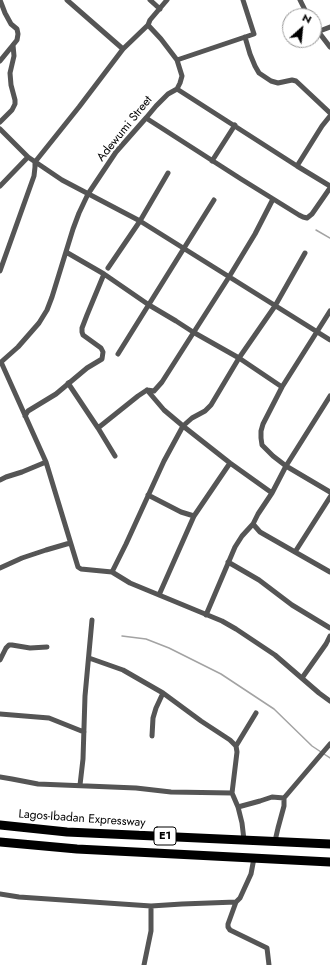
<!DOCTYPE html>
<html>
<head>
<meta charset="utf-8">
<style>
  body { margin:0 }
  #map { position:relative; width:330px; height:965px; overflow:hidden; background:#fff; font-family:Jost,sans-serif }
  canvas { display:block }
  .north { position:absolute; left:282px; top:8px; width:40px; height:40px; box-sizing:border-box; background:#fff; border:1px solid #999; border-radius:50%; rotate:27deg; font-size:11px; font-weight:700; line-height:16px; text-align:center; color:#000 }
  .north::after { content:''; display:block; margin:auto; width:14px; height:18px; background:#000; clip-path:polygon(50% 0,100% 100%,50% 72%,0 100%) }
</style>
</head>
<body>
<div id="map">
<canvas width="330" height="965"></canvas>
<div class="north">N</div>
</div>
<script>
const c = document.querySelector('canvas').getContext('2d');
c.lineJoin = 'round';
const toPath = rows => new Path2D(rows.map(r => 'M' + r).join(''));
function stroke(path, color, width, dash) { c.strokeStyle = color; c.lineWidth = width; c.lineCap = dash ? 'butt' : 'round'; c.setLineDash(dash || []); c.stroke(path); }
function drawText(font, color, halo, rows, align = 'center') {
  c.font = font + ' Jost,sans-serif'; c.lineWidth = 4; c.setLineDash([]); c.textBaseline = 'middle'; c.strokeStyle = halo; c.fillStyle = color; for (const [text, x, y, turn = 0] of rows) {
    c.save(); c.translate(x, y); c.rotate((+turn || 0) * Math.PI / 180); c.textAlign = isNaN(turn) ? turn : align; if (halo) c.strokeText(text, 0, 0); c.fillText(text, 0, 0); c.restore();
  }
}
const stream = toPath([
  [316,230,330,238],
  [122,636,146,639,169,648,221,674,274,709,312,746,321,752],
  [324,754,330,758]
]);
const street = toPath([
  [0,0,5,13,11,24,17,29,18,34,17,40,13,45,0,61],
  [67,0,123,49],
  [150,0,160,9],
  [300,0,308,16],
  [314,26,330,47],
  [317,32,330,27],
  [245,37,250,54,255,66,259,73,271,81,278,83,292,80,296,81,330,113],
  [177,60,254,34,243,0],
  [177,89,297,166,330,186],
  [146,118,241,179,299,215,303,217,307,218,312,214,330,188],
  [0,122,12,110,15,104,15,100,11,85,10,73,14,56,13,45],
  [0,129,28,157,62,180,140,221,330,340],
  [212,161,235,125],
  [297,166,322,126,330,116],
  [0,186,28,157],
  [66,252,104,274,149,305,176,321,193,332,239,358,282,387],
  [108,268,140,221,168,173],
  [0,271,34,176,35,167,35,162,79,107,123,49,148,25],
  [330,311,282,387,263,424,261,431,261,438,262,445,273,456,286,466,330,492],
  [118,354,214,200],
  [1,362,46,462,78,567,81,569,112,572,130,583,222,621,236,629,275,655,319,693,330,701],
  [0,363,18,347,39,323,47,310,52,297,73,229,79,213,88,194,116,152,146,118,156,106,168,94,177,89,180,83,182,76,177,60,161,39,148,25,150,20,167,0],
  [68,383,98,428,115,456],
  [147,390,164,410,183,426,230,463,272,493],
  [25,416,28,411,56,394,87,368,102,359,103,352,101,348,83,335,82,332,82,328,87,315,104,274],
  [98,428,138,396,147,390,154,391,162,382,229,277,255,234,273,199],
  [0,480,6,477,22,472,46,462],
  [148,495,181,512,194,516],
  [253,524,260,532,330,572],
  [295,552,330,497],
  [228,562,259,580,292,605,330,628],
  [0,568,22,558,46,550,70,543],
  [112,572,126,544,164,461,183,426,192,418,205,411,211,405,239,358,275,306,305,253],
  [159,595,194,516,230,463],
  [206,615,235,547,242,536,253,524,258,514,272,493,286,466,330,396],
  [89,658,123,670,163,693,201,721,230,740,236,746],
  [0,660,6,648,9,645,12,645,30,648,47,647],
  [302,678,326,644,330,636],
  [0,714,49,718,84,732],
  [152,736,153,718,156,708,163,693],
  [0,777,12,779,38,784,136,788,171,792,232,793],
  [80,785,83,759,85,696,92,620],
  [238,807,260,801,272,797,284,798],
  [244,840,242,823,238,807,232,793,237,752,236,746,256,713],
  [275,841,278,828,284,806,284,798,330,744],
  [0,894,19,897,151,906,182,904,236,902,240,898,251,874,254,858],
  [236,902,228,924,228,927,230,930,267,948,269,965],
  [144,965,151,931,151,906]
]);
const highway = toPath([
  [0,825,67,832,330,844],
  [0,842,77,849,330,862]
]);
const shields = [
  [165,836,22]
];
const shieldNames = [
  ["E1",165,836]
];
const streetNames = [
  ["Adewumi Street",125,129,-51],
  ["Lagos-Ibadan Expressway",82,819,4]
];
stroke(stream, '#a3a3a3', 1.5);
stroke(street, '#555', 5);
stroke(highway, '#000', 9);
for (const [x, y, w] of shields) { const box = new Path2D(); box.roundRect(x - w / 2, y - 9, w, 18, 3); c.fillStyle = '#fff'; c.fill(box); stroke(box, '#000', 1); }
drawText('bold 11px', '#000', null, shieldNames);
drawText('12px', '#000', '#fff', streetNames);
</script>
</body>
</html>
